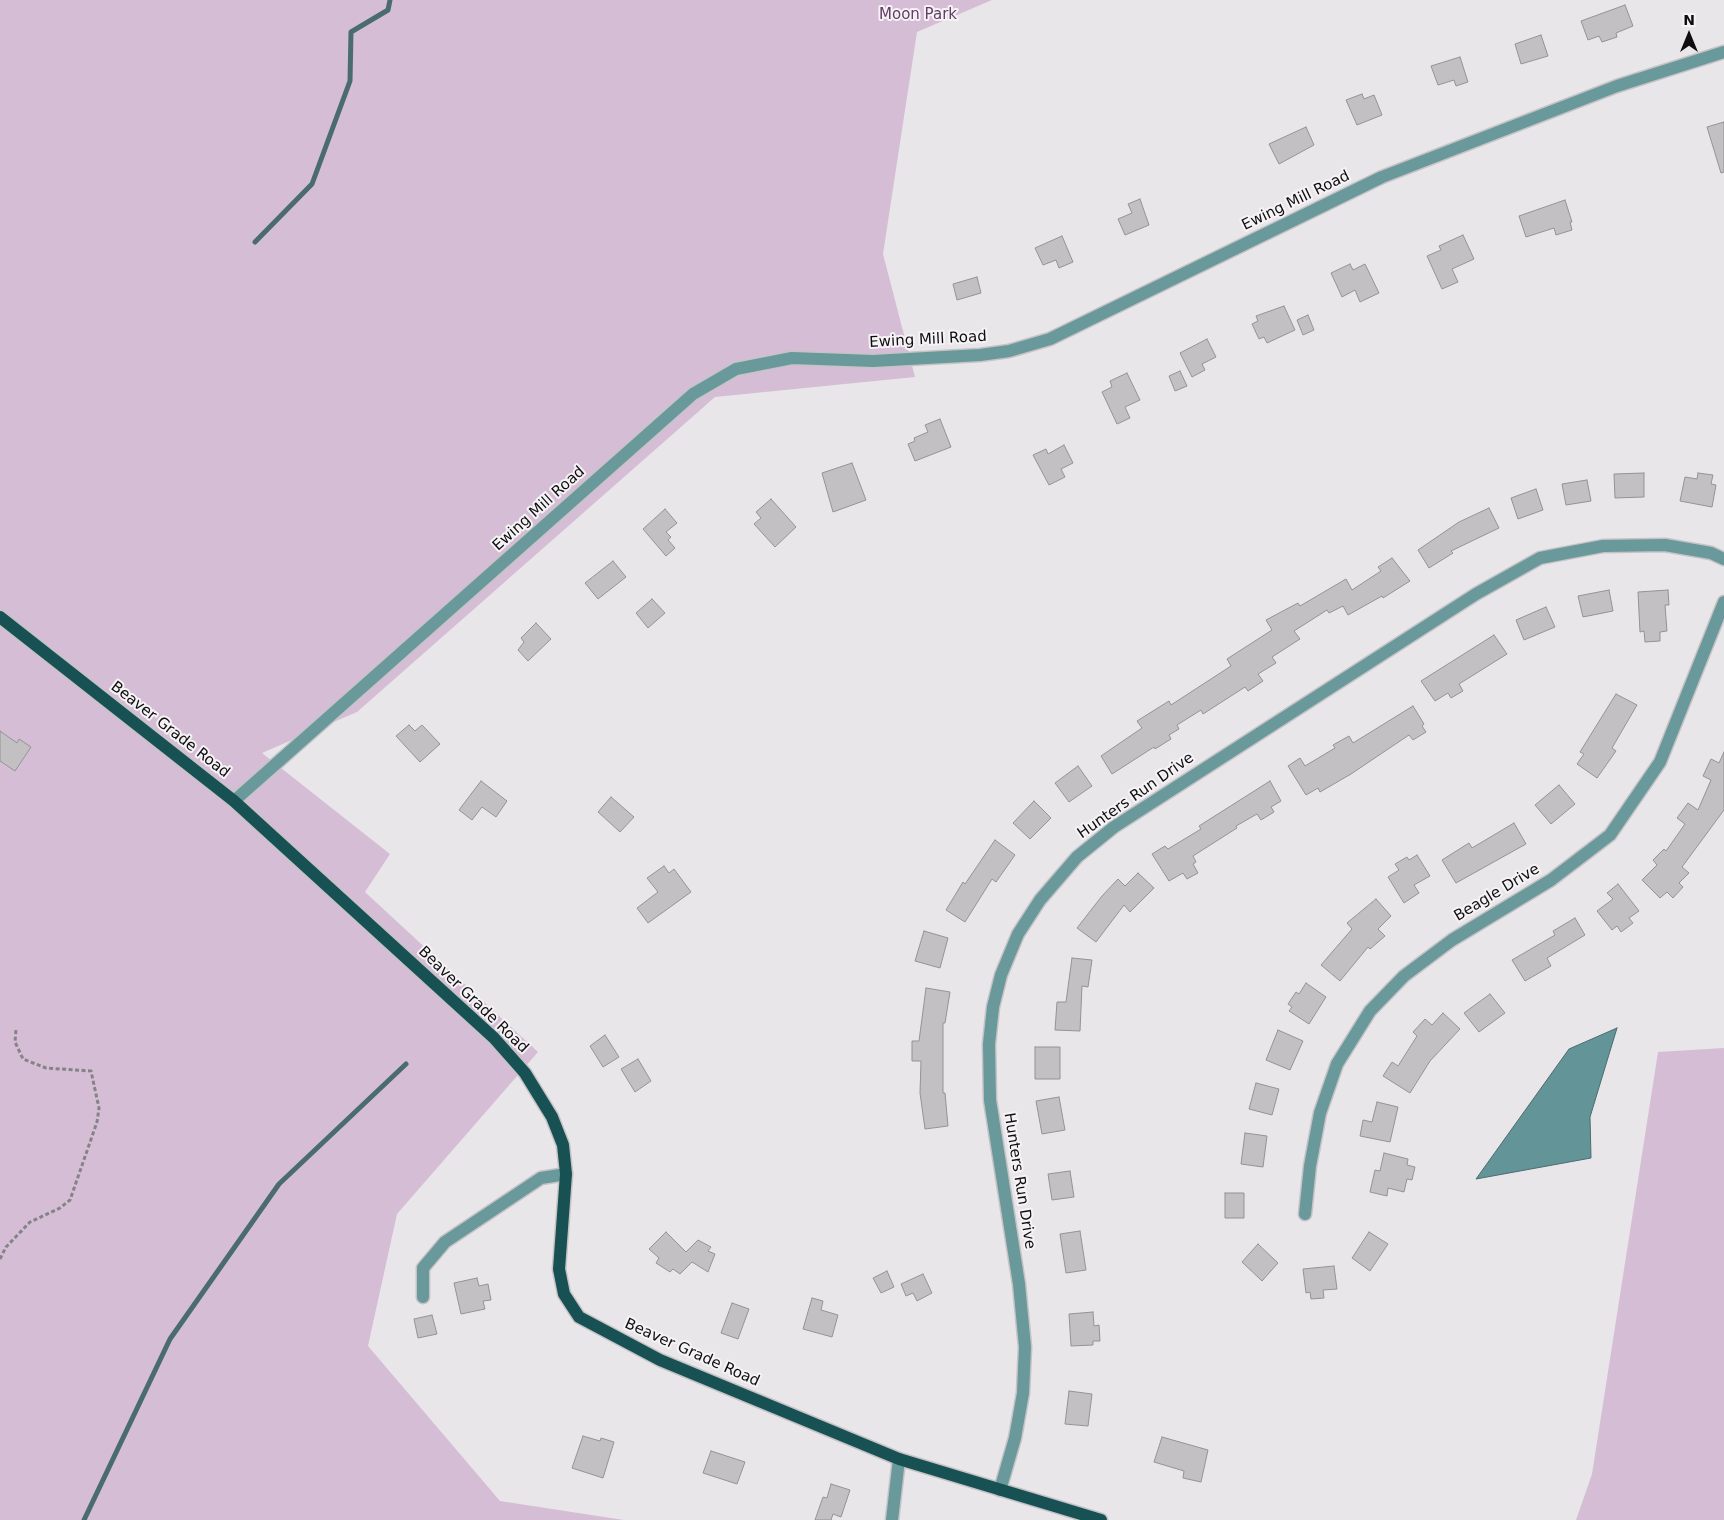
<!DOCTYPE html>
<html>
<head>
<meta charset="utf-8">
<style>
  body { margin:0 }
  #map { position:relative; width:1724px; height:1520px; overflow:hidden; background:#e9e6e9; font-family:"DejaVu Sans",sans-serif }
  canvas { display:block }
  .north { position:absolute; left:1664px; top:10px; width:50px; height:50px; -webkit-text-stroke:4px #f6f3f6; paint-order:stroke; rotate:0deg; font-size:14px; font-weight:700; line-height:20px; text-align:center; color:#0f0e0f }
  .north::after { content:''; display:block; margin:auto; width:18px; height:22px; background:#0f0e0f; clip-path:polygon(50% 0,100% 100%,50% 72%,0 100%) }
</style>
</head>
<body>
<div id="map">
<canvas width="1724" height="1520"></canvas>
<div class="north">N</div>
</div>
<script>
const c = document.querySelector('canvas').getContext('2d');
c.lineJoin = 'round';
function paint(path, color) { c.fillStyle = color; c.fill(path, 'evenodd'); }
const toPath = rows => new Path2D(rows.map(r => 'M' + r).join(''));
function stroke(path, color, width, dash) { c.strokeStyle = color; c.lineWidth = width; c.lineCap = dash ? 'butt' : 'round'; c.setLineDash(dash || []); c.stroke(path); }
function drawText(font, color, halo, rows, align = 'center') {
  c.font = font + ' "DejaVu Sans",sans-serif'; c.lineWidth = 4; c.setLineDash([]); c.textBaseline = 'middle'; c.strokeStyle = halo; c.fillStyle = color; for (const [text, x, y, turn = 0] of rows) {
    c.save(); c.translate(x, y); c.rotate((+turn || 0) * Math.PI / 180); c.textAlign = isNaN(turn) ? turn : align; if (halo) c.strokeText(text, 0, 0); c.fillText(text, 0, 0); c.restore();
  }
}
const green = toPath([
  [0,0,992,0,917,32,883,254,915,377,715,397,357,712,262,753,390,854,365,892,538,1052,397,1214,368,1346,500,1501,624,1520,0,1520],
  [1724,1048,1724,1520,1576,1520,1592,1474,1658,1052]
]);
const water = toPath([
  [1617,1028,1590,1117,1591,1158,1476,1179,1569,1049,1617,1028]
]);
const stream = toPath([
  [255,242,312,184,350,81,351,32,388,10,390,0],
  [84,1520,170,1339,279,1184,406,1064]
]);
const building = toPath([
  [1625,5,1633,26,1616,33,1617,37,1602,42,1599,36,1588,40,1581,21,1625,5],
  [1541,35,1548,56,1521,64,1515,44,1541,35],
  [1460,57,1468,82,1456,86,1454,80,1438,85,1431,66,1460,57],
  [1362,94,1364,99,1374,95,1382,115,1357,125,1346,100,1362,94],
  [1724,122,1724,172,1721,173,1707,127,1724,122],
  [1306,127,1314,145,1279,164,1269,144,1306,127],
  [1140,199,1149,225,1125,235,1118,219,1132,213,1128,204,1140,199],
  [1565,200,1572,222,1570,222,1572,230,1556,235,1554,228,1526,237,1519,216,1565,200],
  [1463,235,1474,259,1452,269,1458,282,1442,289,1427,256,1441,250,1439,246,1463,235],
  [1062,236,1073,262,1059,268,1056,260,1043,265,1035,248,1062,236],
  [1350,264,1353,270,1365,264,1379,293,1360,302,1355,290,1342,297,1331,273,1350,264],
  [977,277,981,293,957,300,953,284,977,277],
  [1284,306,1295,330,1267,343,1264,337,1259,339,1252,324,1258,321,1256,316,1284,306],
  [1308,315,1314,330,1303,335,1297,320,1308,315],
  [1207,339,1216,357,1202,364,1205,370,1192,377,1180,353,1207,339],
  [1180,371,1187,386,1175,391,1169,376,1180,371],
  [1127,373,1140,400,1125,407,1130,418,1117,424,1102,392,1112,387,1110,381,1127,373],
  [940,419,951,447,915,461,908,444,915,441,914,438,928,432,925,425,940,419],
  [1064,445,1073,463,1061,469,1065,477,1049,485,1033,455,1046,449,1048,454,1064,445],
  [852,463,866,500,833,512,822,473,852,463],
  [1644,473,1644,497,1615,498,1614,474,1644,473],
  [1698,473,1713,475,1711,484,1716,485,1712,507,1680,501,1685,477,1697,479,1698,473],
  [1587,480,1591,501,1566,505,1562,484,1587,480],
  [1536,489,1543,510,1518,519,1511,498,1536,489],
  [771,499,796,527,775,547,754,524,761,518,756,512,771,499],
  [1489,508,1499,528,1451,551,1453,553,1429,568,1418,550,1459,522,1489,508],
  [665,509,677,523,666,532,671,537,668,540,675,548,666,556,643,529,665,509],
  [1392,558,1410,581,1383,598,1382,596,1348,615,1343,606,1329,613,1327,610,1294,631,1300,639,1272,657,1276,663,1258,674,1263,681,1248,691,1245,687,1203,714,1201,710,1177,725,1179,729,1169,735,1171,739,1155,749,1154,747,1112,774,1101,756,1142,728,1137,721,1169,701,1171,705,1231,666,1227,659,1272,630,1266,620,1298,603,1300,606,1346,579,1352,590,1381,571,1378,567,1392,558],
  [613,561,626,577,598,599,585,583,613,561],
  [1609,590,1613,611,1583,617,1578,596,1609,590],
  [1668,590,1669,605,1665,605,1667,631,1660,632,1660,641,1645,642,1644,631,1640,632,1638,592,1668,590],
  [652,599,665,613,648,628,636,613,652,599],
  [1546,607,1555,627,1524,640,1516,620,1546,607],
  [536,623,551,639,528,661,518,650,524,642,521,638,536,623],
  [1494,635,1507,654,1459,684,1463,691,1451,698,1448,693,1435,701,1421,681,1494,635],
  [1616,694,1637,705,1612,748,1616,751,1597,778,1577,764,1584,754,1580,752,1616,694],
  [1413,706,1424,724,1422,726,1426,732,1413,740,1409,735,1351,774,1320,792,1318,788,1306,795,1288,766,1300,758,1305,766,1335,748,1333,745,1349,736,1353,743,1413,706],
  [409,725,415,731,422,725,440,744,420,762,396,736,409,725],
  [0,731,17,743,19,739,31,747,15,771,0,761,0,731],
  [1724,752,1724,810,1682,867,1689,873,1679,883,1683,887,1673,898,1667,892,1660,898,1642,880,1657,865,1653,860,1664,849,1666,851,1685,824,1677,818,1688,803,1698,810,1711,780,1703,776,1711,759,1719,763,1724,752],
  [1078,766,1092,786,1069,802,1055,783,1078,766],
  [481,781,507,801,496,817,482,807,472,820,459,810,481,781],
  [1270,781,1281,801,1271,807,1274,812,1261,820,1257,814,1236,826,1237,828,1193,856,1196,862,1193,864,1198,873,1187,879,1183,873,1169,881,1152,854,1165,846,1168,849,1201,829,1199,826,1270,781],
  [1559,785,1575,804,1551,824,1535,805,1559,785],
  [611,797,634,817,620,832,598,812,611,797],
  [1034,801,1051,818,1030,839,1013,823,1034,801],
  [1514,823,1526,844,1456,883,1442,860,1469,843,1472,848,1514,823],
  [995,840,1015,855,996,882,992,879,965,922,946,910,963,882,965,884,995,840],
  [1417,855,1430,876,1414,885,1419,893,1404,903,1388,877,1399,870,1395,864,1407,857,1409,860,1417,855],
  [664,866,669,873,674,869,691,892,648,923,637,908,658,892,647,878,664,866],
  [1138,873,1154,888,1130,912,1124,905,1096,942,1077,928,1102,896,1118,879,1125,886,1138,873],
  [1618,884,1639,911,1629,918,1633,923,1621,932,1617,926,1612,930,1597,911,1613,899,1607,893,1618,884],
  [1376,899,1391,916,1378,929,1385,936,1370,949,1368,947,1340,981,1321,965,1352,929,1347,923,1376,899],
  [1575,918,1585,935,1547,958,1551,966,1525,981,1512,960,1555,935,1553,931,1575,918],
  [924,931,948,938,940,968,915,961,924,931],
  [1072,958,1092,960,1088,987,1082,986,1080,1031,1055,1030,1057,1002,1066,1002,1072,958],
  [1306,983,1326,997,1309,1024,1289,1011,1292,1007,1288,1004,1296,992,1299,994,1306,983],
  [926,988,950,992,945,1023,943,1023,943,1093,945,1093,948,1126,925,1129,920,1093,921,1061,912,1061,912,1041,919,1041,926,988],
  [1490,994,1505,1013,1479,1032,1464,1013,1490,994],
  [1443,1013,1460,1029,1430,1061,1410,1093,1383,1076,1392,1062,1398,1066,1417,1036,1413,1032,1425,1019,1432,1025,1443,1013],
  [1278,1030,1303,1041,1290,1070,1266,1060,1278,1030],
  [605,1035,619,1057,603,1067,590,1046,605,1035],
  [1035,1047,1060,1047,1060,1079,1035,1079,1035,1047],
  [638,1059,651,1081,635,1092,621,1069,638,1059],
  [1256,1083,1279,1089,1272,1115,1249,1109,1256,1083],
  [1059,1097,1065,1130,1042,1134,1036,1101,1059,1097],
  [1377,1102,1398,1107,1390,1142,1360,1136,1363,1120,1372,1122,1377,1102],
  [1245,1133,1267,1136,1263,1167,1241,1164,1245,1133],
  [1384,1153,1408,1159,1407,1165,1415,1167,1412,1180,1407,1179,1404,1192,1388,1188,1387,1196,1370,1192,1375,1170,1380,1171,1384,1153],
  [1070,1171,1074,1197,1052,1200,1048,1174,1070,1171],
  [1225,1193,1244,1193,1244,1218,1225,1218,1225,1193],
  [1080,1231,1086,1270,1066,1273,1060,1234,1080,1231],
  [666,1232,686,1252,698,1240,711,1247,708,1251,715,1254,708,1272,692,1262,680,1274,673,1269,670,1272,656,1263,659,1258,649,1249,666,1232],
  [1369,1232,1388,1244,1370,1271,1352,1258,1369,1232],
  [1258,1244,1278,1263,1262,1281,1242,1262,1258,1244],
  [1334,1266,1337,1289,1323,1290,1324,1298,1311,1299,1310,1292,1306,1293,1303,1269,1334,1266],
  [887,1271,894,1287,881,1293,873,1278,887,1271],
  [923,1274,932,1293,917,1301,913,1293,906,1296,901,1284,923,1274],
  [477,1278,479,1286,488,1284,491,1300,483,1301,485,1309,461,1314,454,1283,477,1278],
  [812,1298,823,1301,821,1310,838,1315,832,1337,803,1329,812,1298],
  [732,1303,749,1309,738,1339,721,1333,732,1303],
  [1093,1312,1094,1326,1099,1325,1100,1341,1093,1341,1093,1345,1071,1346,1069,1314,1093,1312],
  [432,1315,437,1334,418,1338,414,1319,432,1315],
  [1069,1391,1092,1394,1088,1426,1065,1424,1069,1391],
  [583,1436,600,1441,601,1438,614,1442,603,1478,572,1468,583,1436],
  [1162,1437,1208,1450,1201,1482,1183,1478,1184,1471,1154,1462,1162,1437],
  [711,1451,745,1462,737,1484,703,1473,711,1451],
  [831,1484,850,1490,841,1517,833,1514,831,1520,815,1520,823,1497,827,1498,831,1484]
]);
const path = toPath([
  [0,1259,6,1247,30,1222,60,1208,70,1200,97,1122,99,1108,91,1071,46,1068,23,1059,15,1042,16,1030]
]);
const minor = toPath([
  [234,801,693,394,736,369,792,358,873,361,980,355,1009,351,1050,339,1382,177,1617,86,1724,52],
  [1305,1214,1310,1166,1320,1113,1337,1064,1370,1011,1404,976,1452,940,1551,880,1610,835,1660,762,1724,602],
  [423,1297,423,1268,445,1242,541,1178,566,1174],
  [1000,1490,1015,1438,1023,1393,1025,1347,1019,1284,990,1100,989,1044,993,1007,1001,975,1018,934,1040,900,1077,857,1114,827,1476,594,1540,558,1603,546,1665,545,1711,553,1724,559],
  [892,1520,899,1459]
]);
const major = toPath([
  [0,617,234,801,494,1038,525,1073,552,1117,563,1145,566,1174,559,1269,564,1294,579,1317,660,1360,899,1459,1101,1520]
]);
const parkNames = [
  ["Moon Park",918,15]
];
const streetNames = [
  ["Ewing Mill Road",1296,201,-26],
  ["Ewing Mill Road",928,340,-3],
  ["Ewing Mill Road",539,509,-42],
  ["Beaver Grade Road",170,730,38],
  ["Hunters Run Drive",1136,796,-35],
  ["Beagle Drive",1497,893,-31],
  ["Beaver Grade Road",473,1000,44],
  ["Hunters Run Drive",1019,1181,81],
  ["Beaver Grade Road",692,1353,24]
];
paint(green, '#d5bed5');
paint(water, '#639497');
stroke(water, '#4a6c6e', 1);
stroke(stream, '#4a6c6e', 5);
paint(building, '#c3c0c3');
stroke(building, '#959295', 1);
stroke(minor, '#c6c3c6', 15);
stroke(major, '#c6c3c6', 15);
stroke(path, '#858385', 3, [4, 2.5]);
stroke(minor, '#69999b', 12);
stroke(major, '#185154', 12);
drawText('15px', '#633b64', '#f6f3f6', parkNames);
drawText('15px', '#0f0e0f', '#f6f3f6', streetNames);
</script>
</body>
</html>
